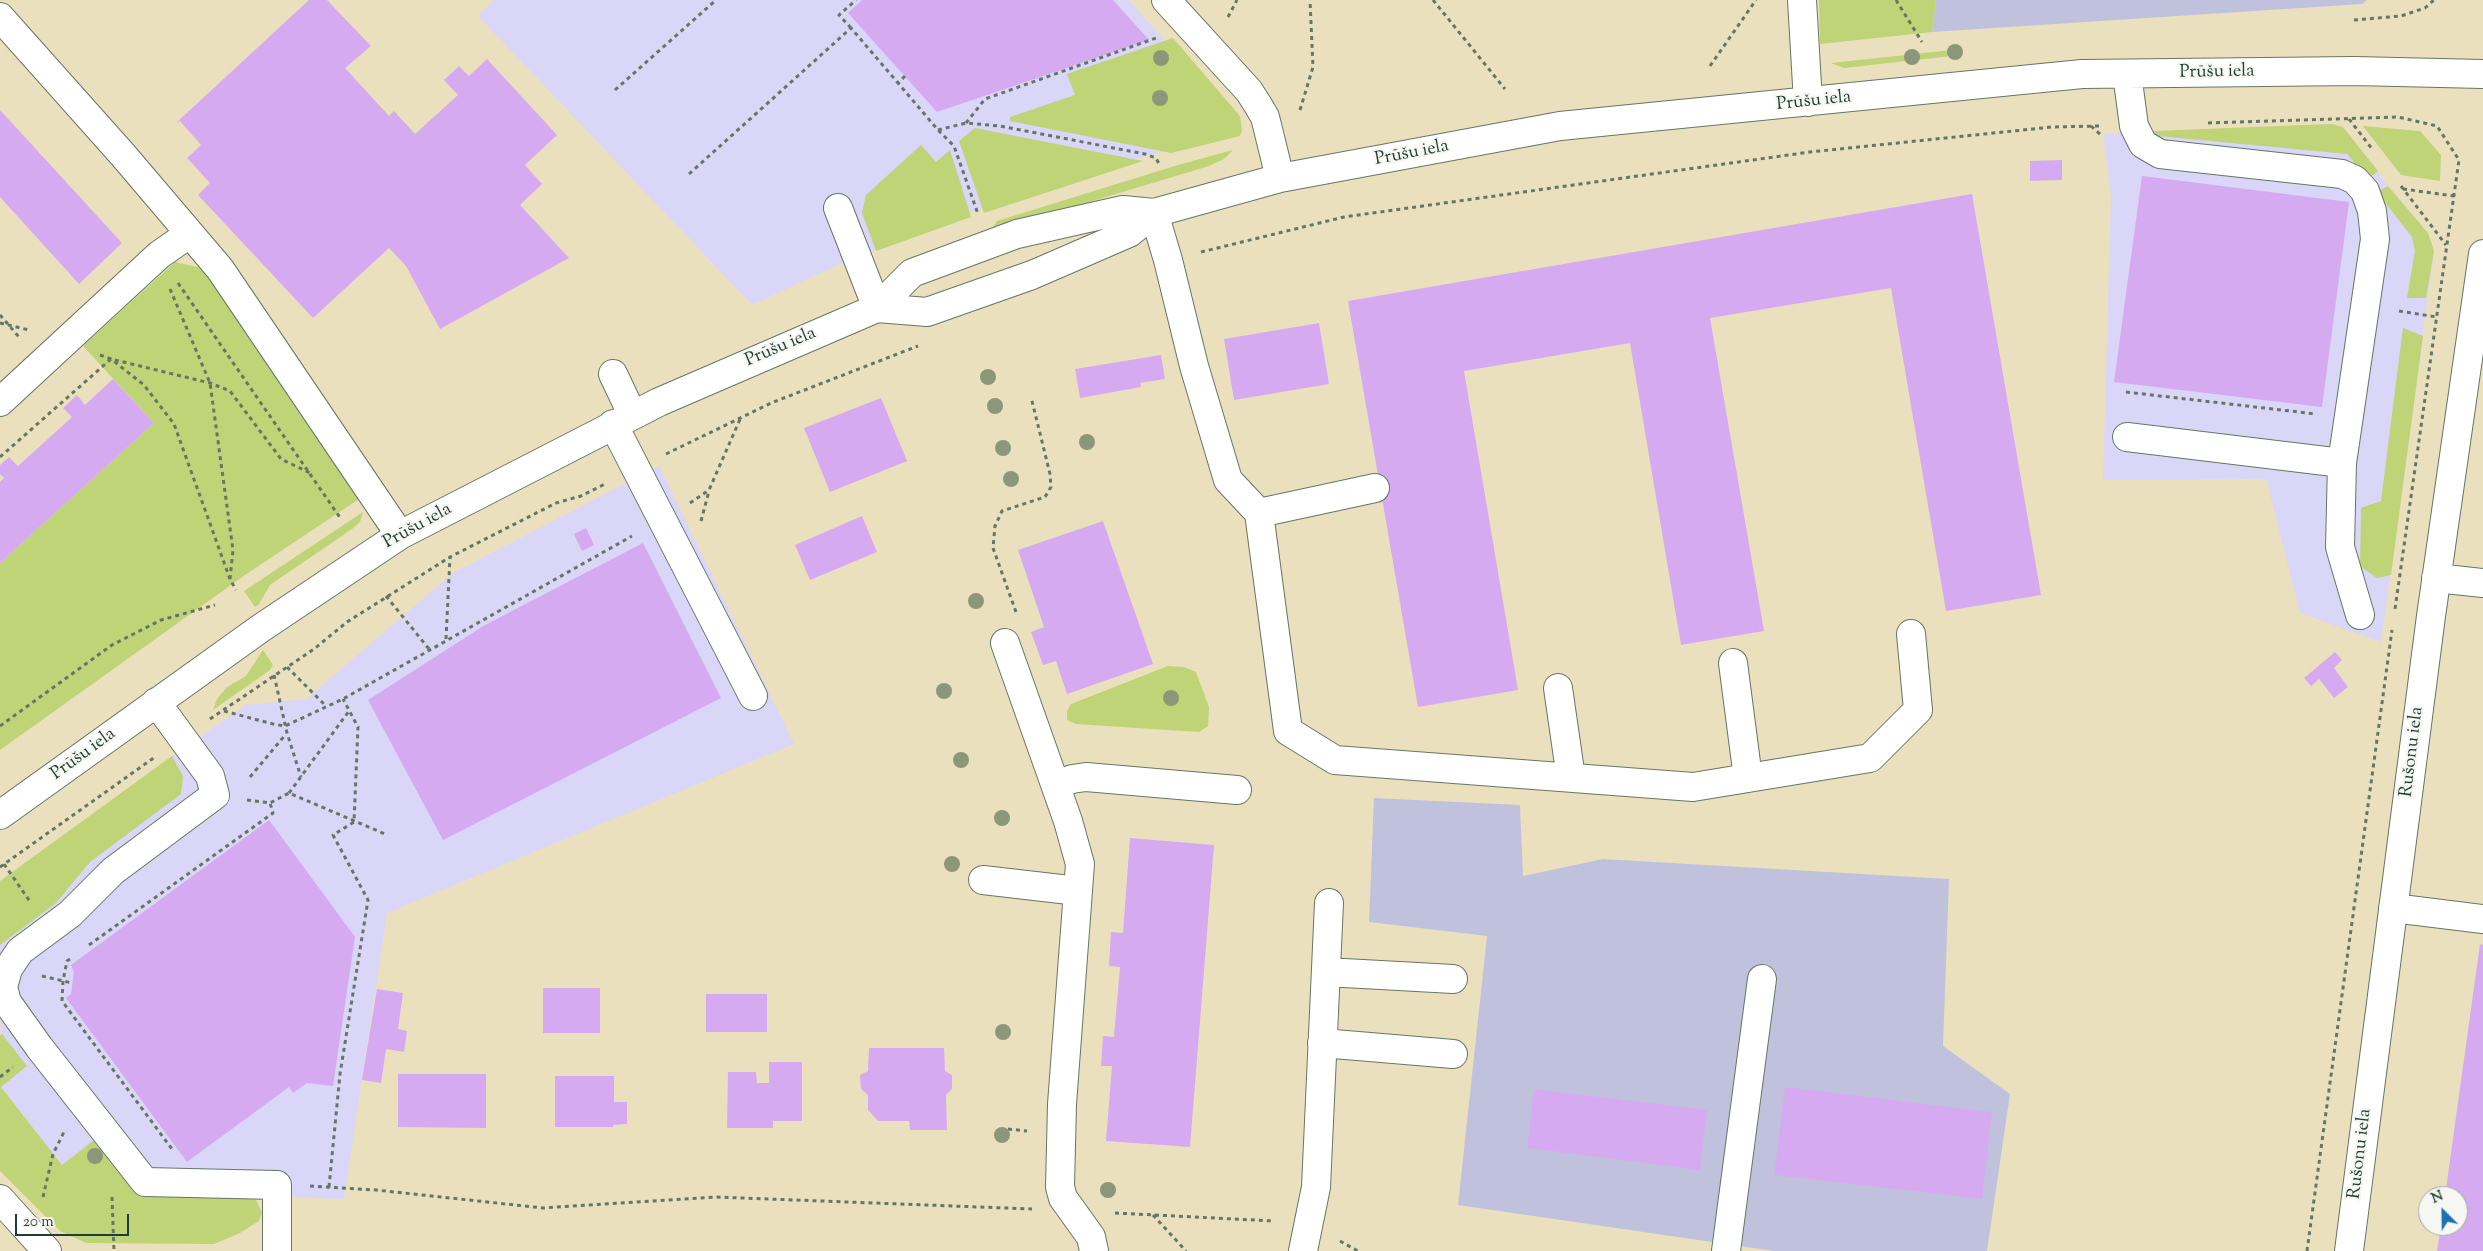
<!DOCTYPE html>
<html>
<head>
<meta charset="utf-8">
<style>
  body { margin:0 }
  #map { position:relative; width:2483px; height:1251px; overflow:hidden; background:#ebe0be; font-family:"Sorts Mill Goudy",serif }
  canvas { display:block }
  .north { position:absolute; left:2418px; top:1186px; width:50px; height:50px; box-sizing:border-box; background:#f6f6f2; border:1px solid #a0aca6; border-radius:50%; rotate:337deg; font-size:14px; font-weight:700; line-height:20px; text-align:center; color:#1f3d34 }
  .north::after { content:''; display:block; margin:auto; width:18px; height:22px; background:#1f6fb2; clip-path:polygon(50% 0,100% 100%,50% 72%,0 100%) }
  .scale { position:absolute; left:15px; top:1214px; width:114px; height:22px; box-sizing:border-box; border:2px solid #1f3d34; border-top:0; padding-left:6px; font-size:15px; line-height:18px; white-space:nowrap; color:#1f3d34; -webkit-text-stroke:4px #f6f6f2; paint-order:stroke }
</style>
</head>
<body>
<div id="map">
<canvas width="2483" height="1251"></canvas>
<div class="north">N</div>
<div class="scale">20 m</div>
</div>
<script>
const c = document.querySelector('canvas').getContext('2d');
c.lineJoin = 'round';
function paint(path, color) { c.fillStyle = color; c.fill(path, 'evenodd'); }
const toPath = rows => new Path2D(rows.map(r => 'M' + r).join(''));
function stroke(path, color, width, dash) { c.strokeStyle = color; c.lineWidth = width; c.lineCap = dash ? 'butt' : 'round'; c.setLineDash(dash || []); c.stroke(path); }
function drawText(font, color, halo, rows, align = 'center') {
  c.font = font + ' "Sorts Mill Goudy",serif'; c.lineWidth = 4.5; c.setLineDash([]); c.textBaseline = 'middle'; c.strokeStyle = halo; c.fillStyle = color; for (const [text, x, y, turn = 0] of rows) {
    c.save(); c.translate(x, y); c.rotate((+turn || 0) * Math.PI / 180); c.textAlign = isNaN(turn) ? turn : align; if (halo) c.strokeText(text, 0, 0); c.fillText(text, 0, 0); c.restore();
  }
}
const built = toPath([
  [494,0,1129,0,1242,128,1106,168,956,217,840,264,752,305,478,16],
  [2332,124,2343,127,2388,186,2428,233,2434,251,2381,642,2300,613,2266,479,2103,480,2111,196,2103,134],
  [659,466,794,744,387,913,344,1199,137,1193,94,1140,62,1165,1,1087,0,945,56,903,90,862,183,776,172,756,246,705,306,699,453,573]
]);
const industrial = toPath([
  [1936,0,2367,0,2362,4,1932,32],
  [1374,798,1520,805,1523,876,1603,859,1949,879,1943,1046,2010,1094,1987,1251,1774,1251,1458,1205,1487,936,1369,922]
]);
const green = toPath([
  [1819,0,1936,0,1932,32,1820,44],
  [1173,38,1240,116,1242,130,1240,136,1171,153,1010,121,1010,117,1075,95,1067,74],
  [1961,49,1961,55,1844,68,1831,63],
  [2332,124,2343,127,2378,171,2368,179,2347,154,2158,136,2153,131],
  [2363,126,2420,131,2441,155,2440,181,2401,175],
  [975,128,1143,161,984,213,959,141],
  [921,145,936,162,950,150,971,217,876,251,862,213,866,195],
  [1233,150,1224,159,1209,166,993,231,992,228,997,221,1178,165],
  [2388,186,2428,233,2434,251,2426,298,2407,298,2415,251,2412,237,2377,192],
  [175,262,202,268,239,316,362,497,245,575,0,750,0,563,154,423,83,346],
  [2403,328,2423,336,2391,575,2377,578,2360,566,2361,508,2381,501],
  [363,512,360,522,352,529,270,585,259,604,255,607,244,591],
  [263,650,273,665,270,670,213,710,217,699,227,687,246,676],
  [1168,666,1184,667,1196,672,1209,707,1208,726,1199,732,1076,724,1067,720,1067,711,1071,704],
  [172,756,183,776,181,794,90,862,56,903,0,945,0,881],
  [2,1034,27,1066,1,1087,62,1165,94,1140,137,1193,243,1195,255,1198,262,1212,259,1221,240,1233,214,1244,86,1243,60,1231,0,1171,0,1035]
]);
const building = toPath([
  [309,0,327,0,371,46,345,68,389,116,394,111,415,134,458,95,444,80,459,66,469,76,487,59,557,135,525,165,542,184,520,205,569,258,440,329,406,266,389,248,313,318,198,195,210,183,187,158,201,145,180,121,176,123],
  [862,0,1113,0,1149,40,937,112,848,13],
  [0,110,122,243,79,284,0,197],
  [2062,160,2062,180,2030,181,2030,161],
  [2142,176,2349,202,2322,407,2114,382],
  [1972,194,2041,595,1946,611,1891,288,1710,318,1764,631,1681,645,1630,343,1464,371,1518,690,1418,707,1348,301],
  [1319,323,1329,384,1234,400,1224,339],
  [1161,355,1165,379,1140,383,1141,387,1080,398,1075,369],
  [113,379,154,423,0,563,0,482,4,478,0,474,0,465,9,457,18,466,72,417,63,408,77,395,85,405],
  [881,398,907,461,830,492,804,428],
  [862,516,877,552,810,580,795,545],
  [1103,521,1153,664,1067,694,1056,661,1043,665,1031,632,1044,627,1018,550],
  [586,528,594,545,582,551,574,534],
  [643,543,721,698,443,840,368,700,485,625],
  [2335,652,2342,660,2334,668,2348,687,2334,698,2319,679,2311,686,2304,678],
  [269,820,355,937,333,1086,307,1083,293,1093,289,1087,187,1162,66,998,71,994,74,972,71,965],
  [1130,838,1214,845,1190,1147,1106,1141,1112,1066,1101,1066,1103,1036,1114,1037,1120,967,1109,966,1111,932,1123,933],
  [2480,944,2483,945,2483,1251,2437,1251,2441,1226,2458,1226,2458,1196,2445,1196],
  [543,988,600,988,600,1033,543,1033],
  [377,989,403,993,398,1029,407,1031,404,1052,386,1049,381,1083,362,1080],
  [706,994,767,994,767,1032,706,1032],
  [869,1048,944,1048,945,1071,952,1075,952,1089,946,1095,947,1130,910,1130,909,1121,878,1121,868,1110,868,1095,861,1089,860,1075,868,1071],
  [769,1062,802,1062,802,1121,773,1121,773,1128,727,1128,728,1072,756,1072,757,1083,769,1083],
  [398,1074,486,1074,486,1128,398,1127],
  [555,1076,614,1076,614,1102,627,1102,627,1124,613,1125,613,1127,555,1127],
  [1785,1087,1992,1112,1982,1199,1774,1175],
  [1534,1089,1707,1110,1700,1170,1527,1148]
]);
const path = toPath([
  [1433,0,1505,89],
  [1896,0,1922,42],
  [1228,17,1237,0],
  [2354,20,2401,16,2425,8,2434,0],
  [851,28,839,15,856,0],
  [1710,66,1756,0],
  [905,76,898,83,938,130,954,146,978,214],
  [615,90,716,0],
  [1300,110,1313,67,1310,0],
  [2349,119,2373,150],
  [966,123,985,99,1156,38],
  [2208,123,2398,117,2437,126,2459,160,2395,609],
  [2091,126,2101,135],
  [938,130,966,123,1000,126,1145,154,1156,158,1159,164],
  [689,174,851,28,898,83],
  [2401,186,2446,245],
  [2403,189,2454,196],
  [1201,252,1344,217,1810,152,2052,127,2100,126],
  [178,283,341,519],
  [170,289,210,383,233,550,230,579,236,590],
  [2399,311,2437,317],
  [0,315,19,337],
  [0,323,29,330],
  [100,355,111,359,144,385,174,424,230,579],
  [2126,392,2316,414],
  [666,454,771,403,918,346],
  [0,457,111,359,210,383,230,391,281,459,310,473],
  [690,503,709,490,741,417],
  [701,521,709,491],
  [386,596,429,649],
  [1016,612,993,548,995,526,1002,511,1045,497,1051,487,1050,474,1031,397],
  [446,639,450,557],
  [287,667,326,706],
  [274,675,287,733,301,777],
  [224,711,273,724,285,726,343,699,632,536],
  [210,719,314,649,347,622,450,557,556,503,581,496,607,483],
  [0,726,112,645,161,620,215,605],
  [250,777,286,734],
  [289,793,349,711],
  [247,800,270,803,289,793,385,834],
  [4,864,31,903],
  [0,867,155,757],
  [89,945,273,813,270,803],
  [70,959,67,961,63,981,62,1001,172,1149],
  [42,976,72,983],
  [0,1077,13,1067],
  [1008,1129,1027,1131],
  [310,1186,376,1190,543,1208,716,1197,1032,1209],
  [329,1187,340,1074,368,900,333,835,354,822,358,727,343,699],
  [43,1197,53,1154,64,1132],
  [112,1197,114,1251],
  [1115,1213,1274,1221],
  [1153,1215,1186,1251],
  [1340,1241,1358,1251],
  [2307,1251,2392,630]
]);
const minor = toPath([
  [1166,0,1249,91,1258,105,1265,117,1280,178],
  [1802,0,1808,102],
  [0,17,123,155,220,269,400,535],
  [2127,74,2134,126,2143,144,2160,154,2342,174,2355,180,2365,191,2372,211,2375,239,2342,463,2340,547,2360,615],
  [838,208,877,308],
  [1154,213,1168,260,1194,366,1228,480,1259,513,1288,731,1335,760,1693,787,1870,758,1918,710,1911,634],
  [877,308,927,312,1032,275,1129,233,1154,213],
  [613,374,632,414],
  [0,402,159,255,189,234],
  [613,424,753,696],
  [2127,437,2342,463],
  [1259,513,1375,488],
  [2436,578,2483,583],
  [1005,643,1068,821,1080,864,1062,1104,1060,1187,1063,1198,1091,1237,1094,1251],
  [1733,663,1748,778],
  [1558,688,1571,778],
  [156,702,210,776,215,795,113,871,70,914,20,951,8,969,3,987,7,1002,39,1047,145,1182,277,1185,277,1251],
  [1056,786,1072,779,1086,777,1237,790],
  [0,815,261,628,400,535,659,402,877,308,912,273,1017,234,1123,210,1154,213,1280,178,1560,126,2082,74,2354,71,2483,74],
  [983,880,1078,891],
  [2393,908,2483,919],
  [1326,972,1453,979],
  [1322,1043,1453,1054],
  [0,1199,47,1251],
  [1303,1251,1316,1187,1329,903],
  [1726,1251,1762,979],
  [2349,1251,2431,616,2483,254]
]);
const trees = [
  [1955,52],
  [1912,57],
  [1161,58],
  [1160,98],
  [988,377],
  [995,406],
  [1087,442],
  [1003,448],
  [1011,479],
  [976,601],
  [944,691],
  [1171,698],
  [961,760],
  [1002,818],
  [952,864],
  [1003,1032],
  [1002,1135],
  [95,1156],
  [1108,1190]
];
const streetNames = [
  ["Prūšu iela",2217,73,-1],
  ["Prūšu iela",1814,102,-6],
  ["Prūšu iela",1412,154,-11],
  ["Prūšu iela",781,348,-23],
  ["Prūšu iela",418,527,-29],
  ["Rušonu iela",2413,752,-83],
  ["Prūšu iela",84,755,-36],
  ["Rušonu iela",2361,1154,-83]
];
paint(built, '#dad6f7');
paint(industrial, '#c0c2dd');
paint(green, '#bfd377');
paint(building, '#d6aaf1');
stroke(minor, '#667664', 30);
stroke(path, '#667664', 3, [4, 4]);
stroke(minor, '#fff', 28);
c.fillStyle = '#8c9779';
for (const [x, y] of trees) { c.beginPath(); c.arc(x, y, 8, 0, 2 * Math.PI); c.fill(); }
drawText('18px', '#1f3d34', '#f6f6f2', streetNames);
</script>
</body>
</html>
